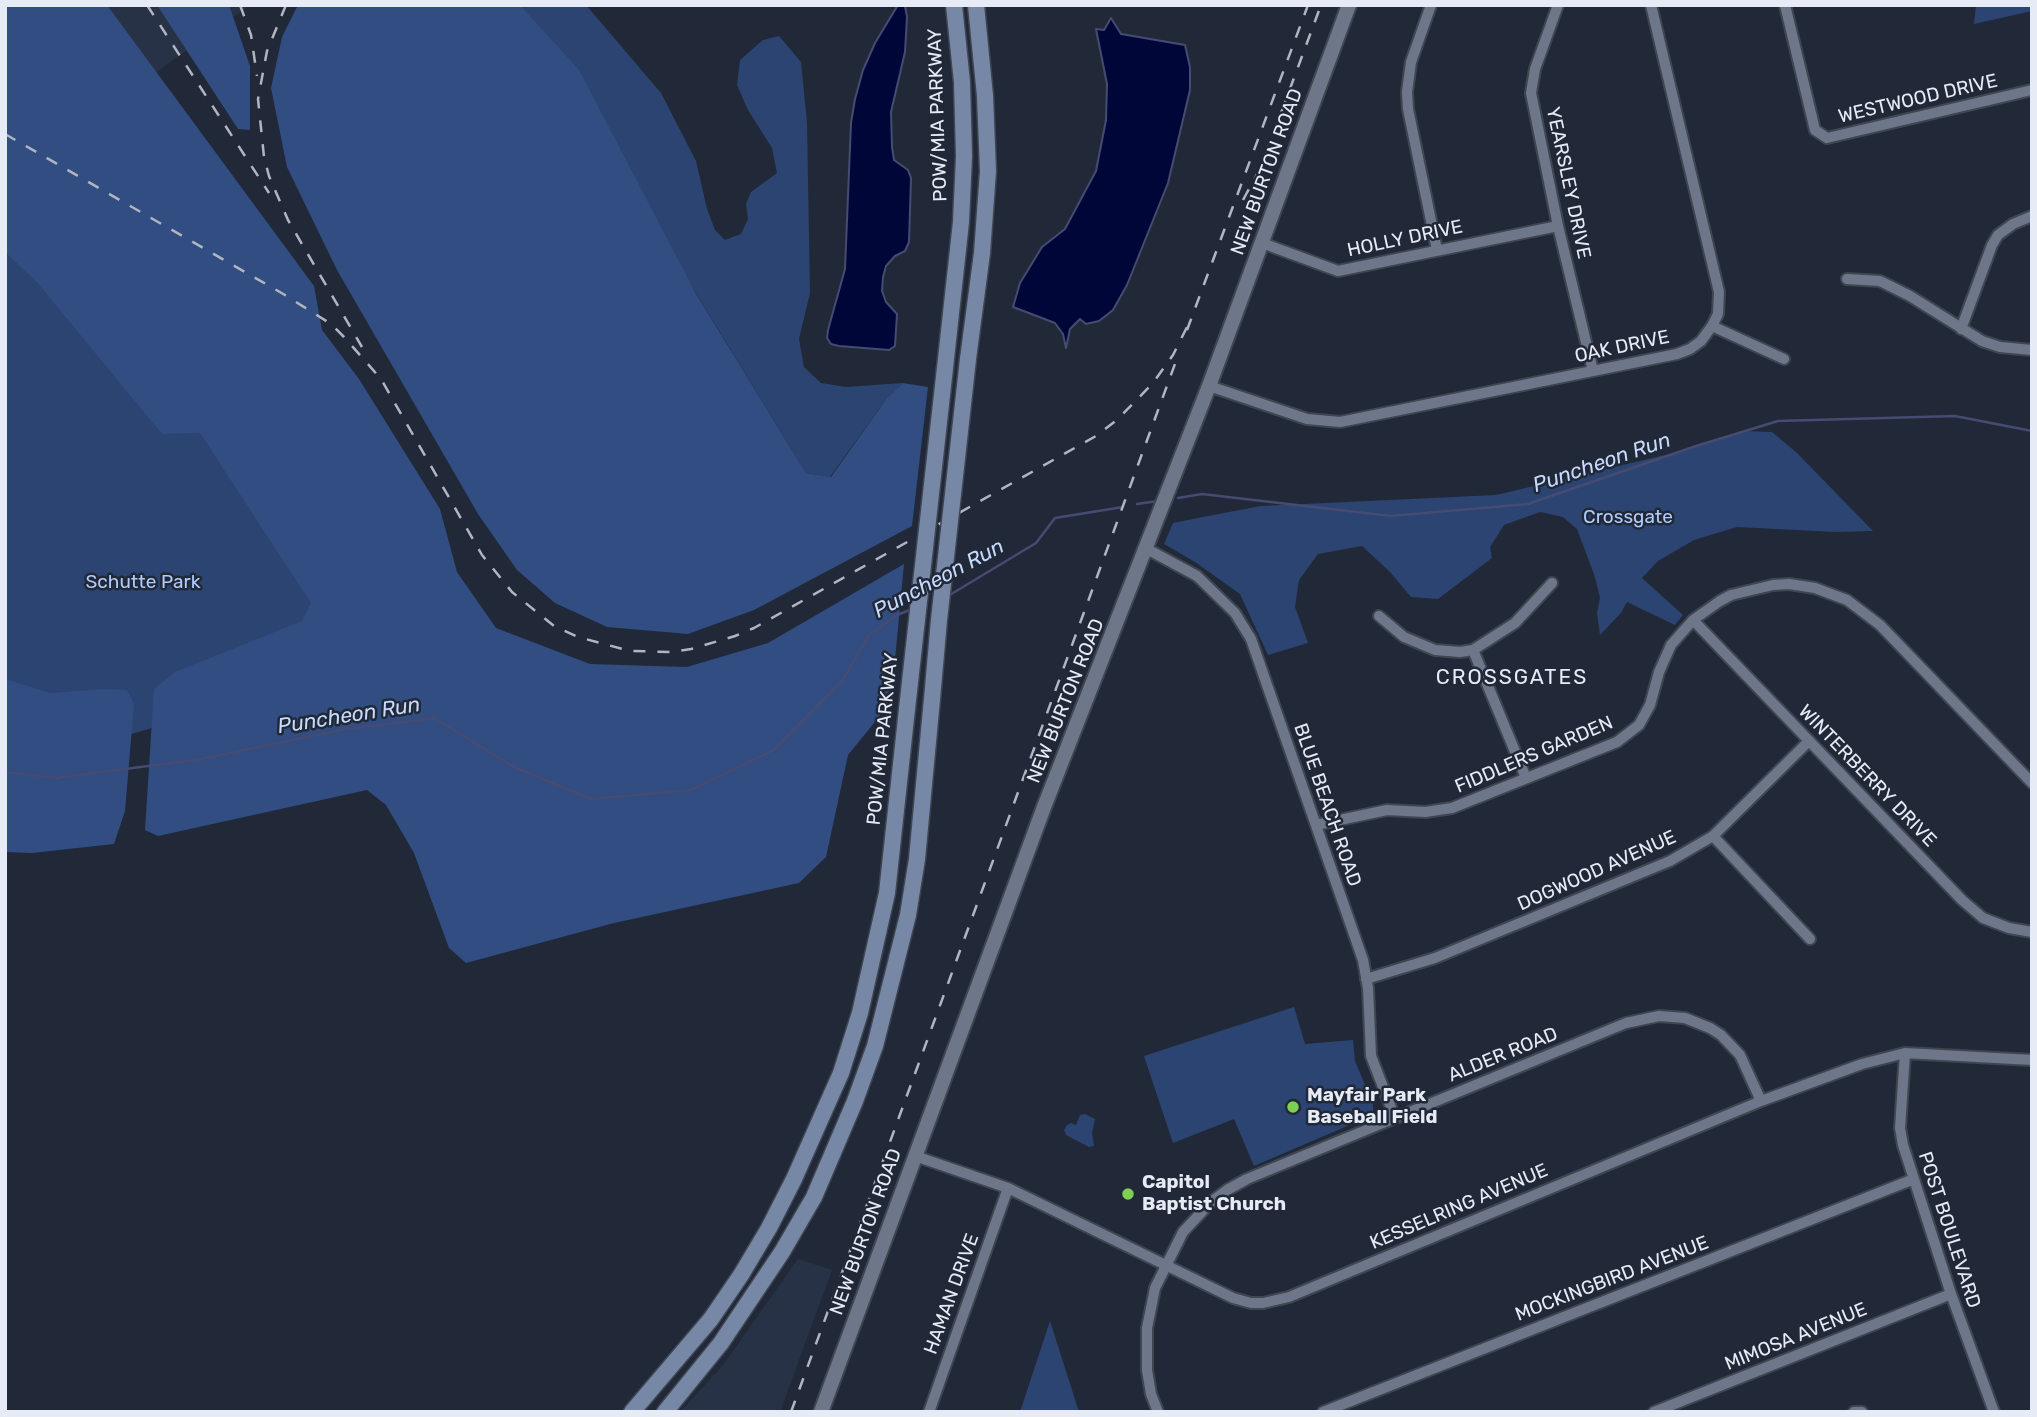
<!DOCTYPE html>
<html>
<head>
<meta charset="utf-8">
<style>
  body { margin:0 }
  #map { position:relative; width:2037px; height:1417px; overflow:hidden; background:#212938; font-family:Rubik,sans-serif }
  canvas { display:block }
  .frame { position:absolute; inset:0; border:7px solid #e6ebf5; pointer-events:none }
</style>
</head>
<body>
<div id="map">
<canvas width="2037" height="1417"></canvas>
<div class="frame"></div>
</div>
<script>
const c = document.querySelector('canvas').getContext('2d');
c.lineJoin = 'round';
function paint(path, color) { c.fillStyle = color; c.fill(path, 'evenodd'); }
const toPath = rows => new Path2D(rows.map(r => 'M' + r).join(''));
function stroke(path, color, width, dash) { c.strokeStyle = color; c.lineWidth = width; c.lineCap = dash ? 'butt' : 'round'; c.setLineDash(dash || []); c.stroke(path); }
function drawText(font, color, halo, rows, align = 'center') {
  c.font = font + ' Rubik,sans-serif'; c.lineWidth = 5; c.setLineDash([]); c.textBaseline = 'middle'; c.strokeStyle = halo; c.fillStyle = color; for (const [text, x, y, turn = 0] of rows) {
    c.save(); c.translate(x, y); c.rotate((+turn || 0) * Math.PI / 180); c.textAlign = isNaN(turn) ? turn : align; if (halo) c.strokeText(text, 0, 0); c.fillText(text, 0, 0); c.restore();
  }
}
const built = toPath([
  [107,5,250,5,155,73],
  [798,1259,832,1270,780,1412,680,1412,723,1365]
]);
const green = toPath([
  [520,5,586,5,661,93,696,161,707,209,715,230,725,240,741,234,748,219,746,204,751,192,777,173,772,148,748,110,737,85,740,60,763,40,779,36,801,62,807,123,810,293,799,339,804,367,821,383,846,387,903,383,887,398,830,477,806,473],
  [1976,5,2032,5,2032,11,1974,24],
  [5,174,48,204,367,665,5,771],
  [1743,431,1772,432,1797,453,1873,531,1836,532,1737,527,1694,540,1658,561,1642,578,1683,615,1675,625,1627,602,1621,613,1600,635,1597,613,1600,598,1595,577,1577,529,1563,517,1540,512,1504,525,1490,547,1492,558,1438,599,1411,597,1390,572,1362,546,1318,554,1299,580,1295,607,1308,643,1268,655,1240,594,1195,562,1164,544,1173,523,1203,517,1261,506,1496,495,1682,451],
  [1294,1007,1305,1044,1353,1040,1355,1061,1373,1104,1373,1115,1254,1166,1234,1119,1173,1143,1144,1056],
  [1085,1114,1095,1119,1092,1133,1094,1146,1089,1147,1066,1135,1064,1130,1067,1125,1071,1123,1076,1125,1080,1115],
  [1050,1321,1079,1412,1020,1412]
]);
const forest = toPath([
  [5,5,107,5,314,286,322,330,359,379,440,509,457,572,496,628,590,664,687,667,768,643,904,564,891,702,848,755,826,857,799,883,614,923,466,963,449,948,414,853,386,805,367,790,158,836,145,830,154,689,175,672,302,621,311,603,200,433,162,434,36,281,5,252],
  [157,5,229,5,250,66,250,130,238,129],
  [298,5,520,5,579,70,695,292,806,473,831,477,887,398,903,383,928,387,912,526,754,610,688,634,607,627,555,603,517,570,478,514,337,270,287,167,271,88,282,37],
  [5,679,50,693,103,689,127,690,134,704,125,811,114,844,32,853,5,852]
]);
const water = toPath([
  [898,5,905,6,907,17,905,52,891,112,892,147,894,160,908,170,911,178,909,242,905,251,895,256,886,266,883,277,882,291,886,302,897,314,895,346,889,350,839,346,831,344,827,338,828,330,845,269,851,123,855,99,863,70,875,43,898,5],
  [1111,18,1121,34,1185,45,1190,67,1190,90,1168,183,1127,285,1113,310,1099,321,1086,324,1080,319,1070,329,1066,348,1063,334,1055,323,1013,307,1020,283,1042,247,1065,229,1096,171,1106,120,1107,84,1096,29,1104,30,1111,18]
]);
const stream = toPath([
  [1178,498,1202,494,1391,516,1528,504,1696,446,1778,421,1955,416,2032,431],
  [1137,504,1158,501],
  [948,596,1036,543,1055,518,1123,507],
  [5,772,57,778,201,759,346,729,434,718,514,767,591,799,691,790,774,750,844,678,869,635,897,615,912,609]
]);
const minor = toPath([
  [1431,5,1411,62,1407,92,1408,109,1437,250],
  [1558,5,1535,69,1531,93,1558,226,1593,371],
  [1785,5,1815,130,1827,138,2032,90],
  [1262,243,1338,271,1558,226],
  [1847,279,1880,281,1910,296,1982,341,2000,347,2032,350],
  [1712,326,1784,359],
  [1961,329,1992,245,1998,235,2013,224,2032,216],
  [1209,386,1307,419,1340,422,1677,354,1690,349,1701,341,1712,326,1718,314,1719,292,1651,5],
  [1147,549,1197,576,1235,613,1251,639,1363,960,1368,988,1371,1056,1395,1118],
  [1379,616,1404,637,1435,650,1460,652,1473,650,1515,623,1552,583],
  [1693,620,1962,900,1983,918,2009,928,2032,932],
  [1473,650,1526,778],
  [1316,825,1387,810,1425,812,1452,808,1617,742,1639,725,1650,705,1659,672,1671,645,1693,620,1720,601,1731,595,1773,585,1789,584,1815,588,1847,600,1880,625,2032,783],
  [1713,836,1810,939],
  [1366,979,1435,958,1670,861,1713,836,1809,741],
  [1905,1053,1900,1128,1903,1145,1951,1294,1994,1412],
  [915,1156,1008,1188,1233,1298,1251,1303,1263,1303,1289,1297,1761,1101,1862,1064,1905,1053,2032,1060],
  [929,1412,1008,1188],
  [1158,1412,1151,1394,1147,1370,1147,1328,1155,1288,1183,1232,1211,1202,1227,1190,1247,1179,1626,1023,1659,1016,1685,1018,1710,1028,1721,1035,1740,1055,1761,1101],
  [1323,1412,1914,1179],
  [1654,1412,1951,1294],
  [1854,1412,1862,1412]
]);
const tertiary = toPath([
  [821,1412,1044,807,1209,386,1349,5]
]);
const secondary = toPath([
  [968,359,982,253,988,171,985,96,976,5],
  [945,368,961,222,964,156,962,82,954,5],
  [632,1412,711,1319,741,1275,769,1228,794,1179,841,1073,860,1013,887,893,907,709],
  [665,1412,721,1343,782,1252,814,1197,855,1101,875,1046,908,915,917,859,932,699]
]);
const rail = toPath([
  [147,5,269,193],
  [240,5,251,35,257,76],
  [286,5,267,51,258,99,264,157,269,176,288,220,362,347],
  [5,134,285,295,331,324,344,337,381,379,482,555,512,592,554,626,578,637,630,651,672,652,691,649,735,636,754,628,1096,436,1118,419,1153,383,1173,355,1190,321],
  [1243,200,1261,167,1321,5],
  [1187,330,1308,5],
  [791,1412,1179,353]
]);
const secondaryBridge = toPath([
  [932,699,939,620,968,359],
  [907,709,945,368]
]);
const markers = [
  [1293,1107,7,"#7ed053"],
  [1128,1194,7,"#7ed053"]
];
const streetNames = [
  ["WESTWOOD DRIVE",1918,99,-13],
  ["POW/MIA PARKWAY",938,115,-92],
  ["NEW BURTON ROAD",1267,172,-70],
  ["YEARSLEY DRIVE",1568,183,78],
  ["HOLLY DRIVE",1405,239,-12],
  ["OAK DRIVE",1622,347,-12],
  ["NEW BURTON ROAD",1066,701,-68],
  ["POW/MIA PARKWAY",883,739,-84],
  ["FIDDLERS GARDEN",1534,755,-23],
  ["WINTERBERRY DRIVE",1867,776,46],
  ["BLUE BEACH ROAD",1327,805,71],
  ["DOGWOOD AVENUE",1597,871,-24],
  ["ALDER ROAD",1503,1055,-22],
  ["KESSELRING AVENUE",1459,1207,-23],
  ["POST BOULEVARD",1949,1230,72],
  ["NEW BURTON ROAD",866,1232,-70],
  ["MOCKINGBIRD AVENUE",1612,1279,-21],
  ["HAMAN DRIVE",952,1294,-70],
  ["MIMOSA AVENUE",1796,1337,-22]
];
const parkNames = [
  ["Crossgate",1628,518],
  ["Schutte Park",143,583]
];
const poiNames = [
  ["Mayfair Park",1307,1096],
  ["Baseball Field",1307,1118],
  ["Capitol",1142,1183],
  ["Baptist Church",1142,1205]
];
const waterNames = [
  ["Puncheon Run",1602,463,-19],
  ["Puncheon Run",939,579,-28],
  ["Puncheon Run",349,716,-9]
];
const neighbourhoodNames = [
  ["CROSSGATES",1512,678]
];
paint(built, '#273247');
paint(green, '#2c4471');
paint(forest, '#314d82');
paint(water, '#000738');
stroke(water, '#454b71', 2);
stroke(stream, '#454b71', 2.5);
stroke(minor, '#3f4652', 14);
stroke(tertiary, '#3f4652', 18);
stroke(secondary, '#3f4652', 19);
stroke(minor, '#6d7789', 10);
stroke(tertiary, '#6d7789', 14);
stroke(secondary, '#7788a7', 16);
stroke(rail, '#b0b5c1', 2.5, [12, 12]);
stroke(secondaryBridge, '#3f4652', 19, []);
stroke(secondaryBridge, '#7788a7', 16);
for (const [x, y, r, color] of markers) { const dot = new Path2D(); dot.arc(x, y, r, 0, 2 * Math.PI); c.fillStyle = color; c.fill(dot); stroke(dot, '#212938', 2.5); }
drawText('19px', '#e6ebf5', '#212938', streetNames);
drawText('19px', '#b0cbfc', '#212938', parkNames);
drawText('bold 19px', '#e6ebf5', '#212938', poiNames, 'left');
drawText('italic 21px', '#c8dafb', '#212938', waterNames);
c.letterSpacing = '2px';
drawText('21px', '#e6ebf5', '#212938', neighbourhoodNames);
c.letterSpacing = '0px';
</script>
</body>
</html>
